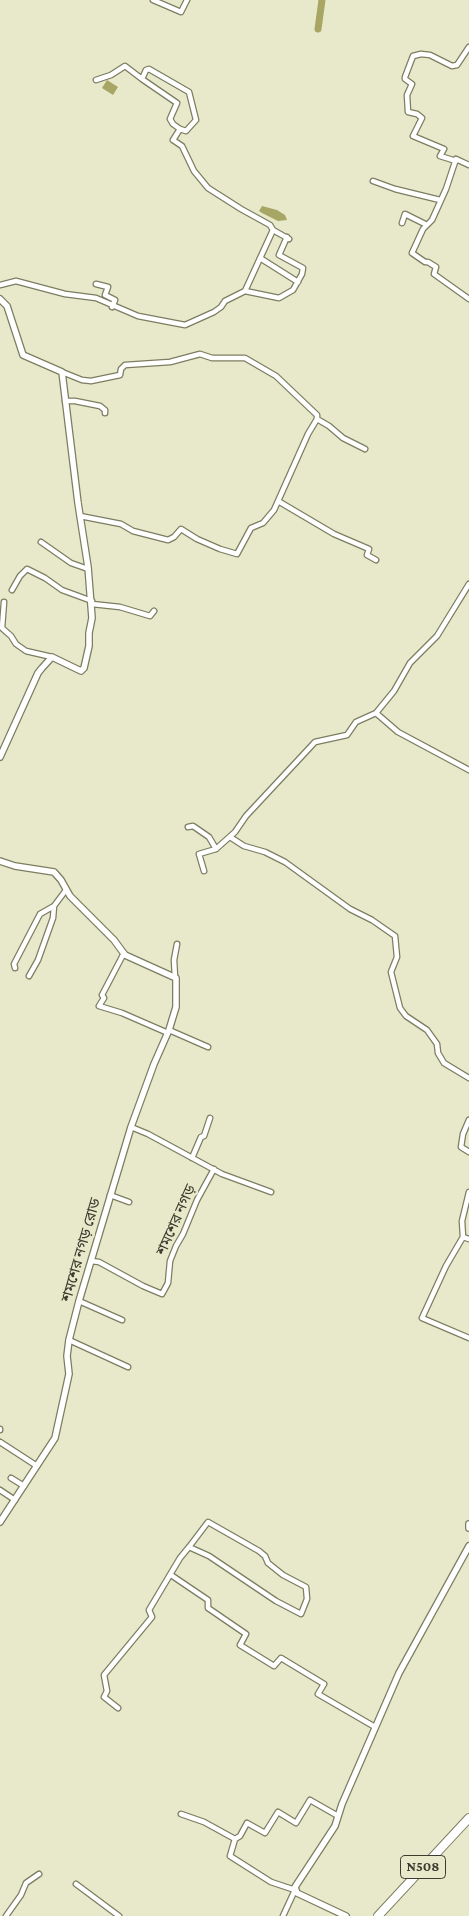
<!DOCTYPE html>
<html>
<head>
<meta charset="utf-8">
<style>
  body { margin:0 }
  canvas { display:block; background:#e8e9ca }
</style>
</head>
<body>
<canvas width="469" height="1916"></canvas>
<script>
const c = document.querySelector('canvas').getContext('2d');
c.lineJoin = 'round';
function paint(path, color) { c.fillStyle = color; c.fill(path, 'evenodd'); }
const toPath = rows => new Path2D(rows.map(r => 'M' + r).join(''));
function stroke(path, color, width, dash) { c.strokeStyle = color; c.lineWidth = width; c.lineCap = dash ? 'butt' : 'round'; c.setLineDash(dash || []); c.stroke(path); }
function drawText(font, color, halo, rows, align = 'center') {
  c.font = font + ' "Crimson Pro","Noto Sans Bengali",serif'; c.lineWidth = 5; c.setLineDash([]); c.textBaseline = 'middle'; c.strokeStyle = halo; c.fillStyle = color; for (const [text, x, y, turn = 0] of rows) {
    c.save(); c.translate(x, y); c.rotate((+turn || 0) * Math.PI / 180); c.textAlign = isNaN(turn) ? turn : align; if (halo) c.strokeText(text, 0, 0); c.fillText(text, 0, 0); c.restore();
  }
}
const water = toPath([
  [107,80,118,87,113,95,102,88],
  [262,206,277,210,285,215,287,220,278,221,262,213,259,211]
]);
const river = toPath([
  [318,29,322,0]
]);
const minor = toPath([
  [153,0,181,12,187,0],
  [142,79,177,103,170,119,173,124,180,129],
  [96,80,111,75,125,66,142,79,146,70,149,69,189,92,196,120,186,131,180,129,173,140,182,146,194,171,208,188,241,209,270,225,273,230],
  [456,161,440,156,444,149,413,136,422,118,417,114,408,112,407,95,412,84,405,79,405,77,413,56,421,54,430,55,452,66,457,65,469,47],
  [469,165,456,159,446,189,432,220,423,229,412,253,425,262,428,262,436,267,434,274,469,299],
  [373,181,395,189,440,200],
  [402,223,405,214,427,225],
  [260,258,298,282],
  [96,284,108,287,105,295,115,300,112,307],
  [0,285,16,281,65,294,96,298,138,316,185,325,214,312,221,307,225,301,245,291,279,298,293,290,302,274,303,268,279,255,287,237],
  [245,291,273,230,289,239],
  [62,372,82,380,91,381,120,375,121,369,125,365,170,362,200,354,212,358,245,358,276,376,317,415,317,419,308,434,274,510,263,523,251,528,237,554,220,549,197,539,181,529,174,537,168,540,133,531,121,524,80,516],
  [65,401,75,401,100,406,105,410,105,413],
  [317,419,329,426,343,438,365,449],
  [278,501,334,534,369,549,367,555,376,560],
  [41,542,71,563,88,569],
  [12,590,20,576,27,569,45,578,62,590,92,601],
  [4,602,2,628,11,636,16,644,26,651,52,657],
  [92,604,120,607,150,616,154,611],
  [376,713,398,732,469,770],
  [188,827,193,826,209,837,216,849,235,832,246,816,315,742,347,735,356,722,376,713,394,691,410,663,437,636,469,584],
  [230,837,244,846,265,852,285,862,350,909,372,920,395,936,397,957,391,972,400,1008,406,1016,427,1030,437,1044,438,1053,444,1063,469,1078],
  [204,871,199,854,216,849],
  [124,953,102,995,104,998,99,1006,122,1013,168,1033],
  [15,968,14,964,40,914,54,906,66,890],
  [29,976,38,960,53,918,54,906],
  [175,977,174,960,177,944],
  [169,1030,208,1047],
  [469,1120,463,1134,461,1147,469,1152],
  [131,1127,148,1134,222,1174,271,1192],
  [192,1158,201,1137,204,1136,210,1118],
  [469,1192,462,1221,463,1237,469,1239],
  [110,1195,129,1202],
  [463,1237,446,1266,422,1318,469,1338],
  [91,1261,99,1262,143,1286,162,1294,168,1283,170,1261,176,1246,183,1234,197,1200,214,1169],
  [79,1301,122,1320],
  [69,1340,128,1367],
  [0,1430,0,1429],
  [0,1442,37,1466],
  [11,1478,24,1486],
  [0,1490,15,1500],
  [171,1575,208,1600,208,1608,246,1634,240,1645,274,1666,281,1658,324,1684,318,1694,375,1727],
  [118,1708,104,1697,107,1691,104,1675,152,1617,149,1610,180,1558,189,1547,208,1522,259,1551,265,1556,268,1563,283,1575,306,1587,307,1599,301,1614,276,1601,209,1556,189,1547],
  [181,1814,204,1822,235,1839,230,1856,271,1882,295,1890,283,1916],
  [235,1839,240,1836,247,1823,265,1833,278,1812,296,1823,310,1800,338,1816],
  [76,1884,119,1916],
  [6,1916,21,1895,26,1883,39,1874]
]);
const tertiary = toPath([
  [0,299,7,306,23,355,62,372,78,503,88,567,92,618,89,633,89,646,84,668,81,671,52,657,42,668,38,673,0,757],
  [0,861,15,866,54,872,61,880,70,896,114,940,125,955,176,978,176,1007,169,1030,154,1064,131,1127,79,1301,69,1340,67,1356,69,1374,55,1438,0,1522],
  [469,1524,469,1528],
  [346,1916,297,1893,295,1887,335,1826,342,1804,399,1673,469,1546]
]);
const trunk = toPath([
  [378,1916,469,1818]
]);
const shields = [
  [423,1867,45]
];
const shieldNames = [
  ["N508",423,1867]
];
const streetNames = [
  ["শমশের নগড়",176,1220,-66],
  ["শমশের নগড় রোড",81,1250,-74]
];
paint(water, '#a7a664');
stroke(river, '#a7a664', 7);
stroke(minor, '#7c7d61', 7);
stroke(tertiary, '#7c7d61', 8);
stroke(trunk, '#7c7d61', 10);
stroke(minor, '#fff', 4.5);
stroke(tertiary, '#fff', 5.5);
stroke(trunk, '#fff', 8);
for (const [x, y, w] of shields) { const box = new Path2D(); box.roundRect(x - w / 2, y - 11.5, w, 23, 4); c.fillStyle = '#e8e9ca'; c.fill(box); stroke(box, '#3b3b2f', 1); }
drawText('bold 14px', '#3b3b2f', null, shieldNames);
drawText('15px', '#3b3b2f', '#e8e9ca', streetNames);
</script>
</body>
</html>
